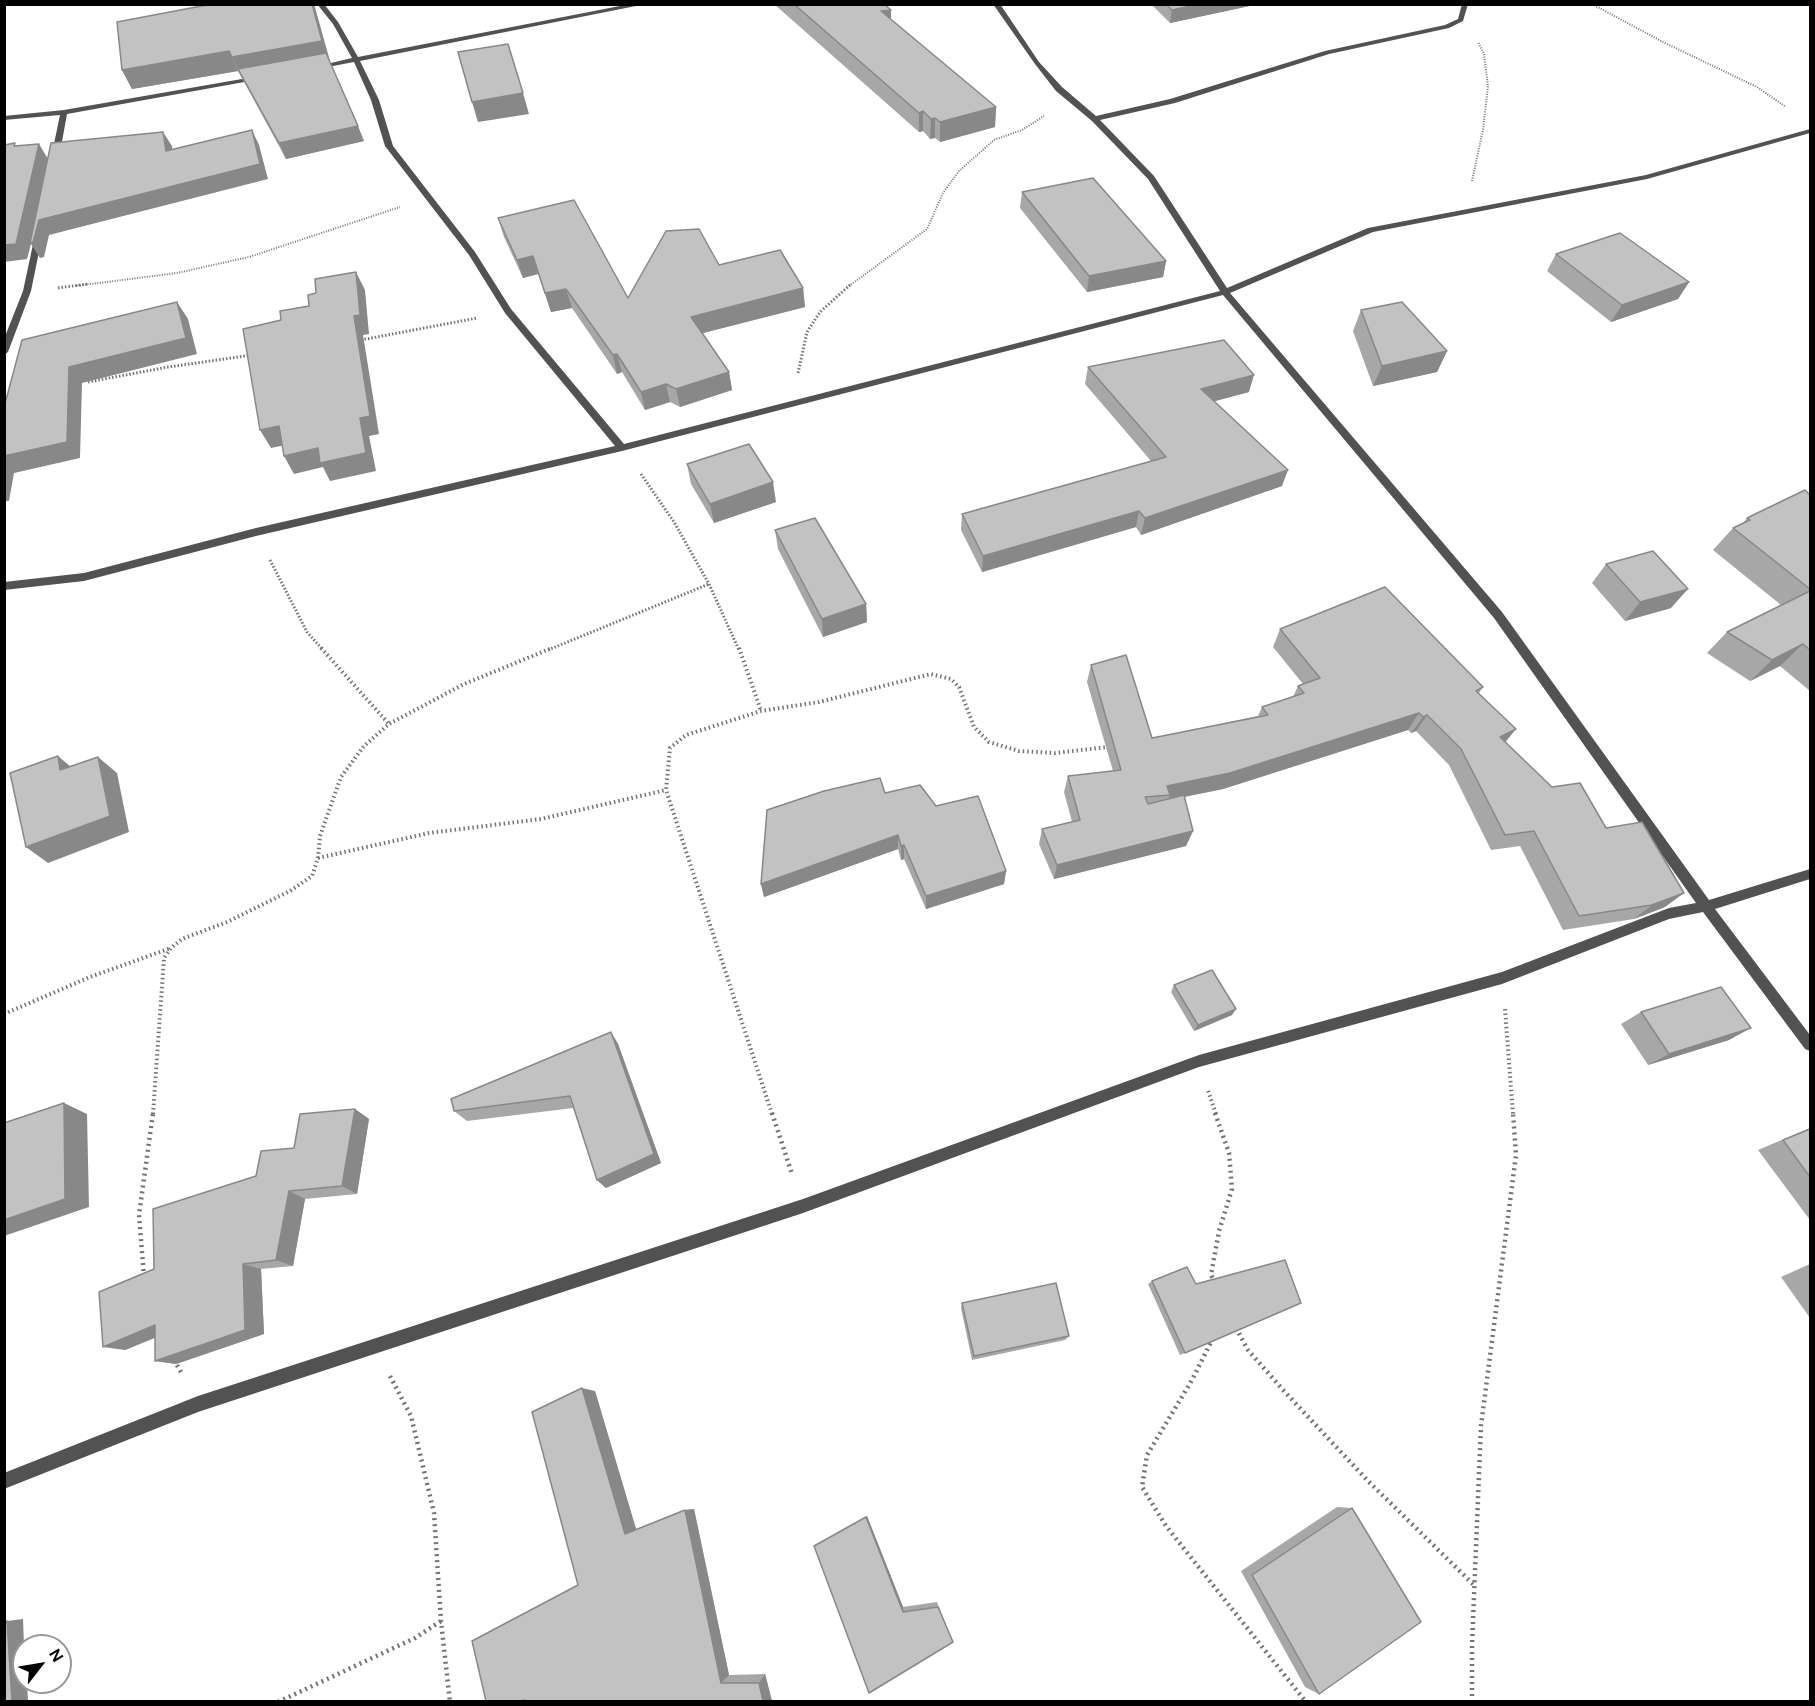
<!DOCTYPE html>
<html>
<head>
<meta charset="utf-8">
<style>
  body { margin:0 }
  #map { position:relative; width:1815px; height:1706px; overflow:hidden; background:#fff; font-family:"DM Sans",sans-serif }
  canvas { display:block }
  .frame { position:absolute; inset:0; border:6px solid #000; pointer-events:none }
  .north { position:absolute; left:12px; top:1634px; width:60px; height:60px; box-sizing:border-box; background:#fff; border:2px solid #999; border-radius:50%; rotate:59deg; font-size:16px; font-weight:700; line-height:24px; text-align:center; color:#000 }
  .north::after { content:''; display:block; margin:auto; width:21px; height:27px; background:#000; clip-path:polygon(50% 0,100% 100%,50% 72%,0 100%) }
</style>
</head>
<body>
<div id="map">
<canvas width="1815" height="1706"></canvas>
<div class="frame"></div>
<div class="north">N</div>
</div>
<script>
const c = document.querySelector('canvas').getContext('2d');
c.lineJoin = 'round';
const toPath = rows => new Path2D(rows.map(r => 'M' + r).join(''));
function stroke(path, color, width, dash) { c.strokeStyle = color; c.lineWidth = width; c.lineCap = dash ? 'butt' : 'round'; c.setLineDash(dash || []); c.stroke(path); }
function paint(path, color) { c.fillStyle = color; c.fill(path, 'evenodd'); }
const pathFar3 = toPath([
  [1592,4,1663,42,1757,87,1786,107],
  [1472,181,1483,130,1488,86,1484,54,1478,42],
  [75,286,177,273,249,257,400,207],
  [849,286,927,229,943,193,959,171,994,140,1022,130,1044,116]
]);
const pathFar2 = toPath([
  [58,288,87,284],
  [361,340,477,318],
  [798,373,807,332,820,312,851,284],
  [88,382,168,367,252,355],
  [641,474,674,522,709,584,739,650],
  [270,560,307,632,323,650],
  [548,650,709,584]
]);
const pathFar1 = toPath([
  [321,648,389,724],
  [739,648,761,711],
  [318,858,429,833,541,819,666,790],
  [1505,1009,1513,1114],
  [4,1014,90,977,171,948],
  [1208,1091,1216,1114],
  [153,1114,164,958,171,948,182,939,227,922,290,891,312,876,318,858,320,836,341,777,364,746,389,724,464,684,552,648],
  [772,1114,666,790,670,748,686,735,761,711,819,702,931,674,951,679,959,687,974,727,989,742,1019,751,1055,753,1108,747]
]);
const path = toPath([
  [772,1113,792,1174],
  [144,1277,139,1215,153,1113],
  [1215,1283,1211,1275,1219,1231,1232,1189,1229,1153,1215,1113],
  [1236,1328,1248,1350,1284,1391,1368,1481,1475,1586],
  [1213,1338,1192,1380,1147,1455,1142,1487,1166,1526,1306,1702],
  [174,1360,182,1374],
  [390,1376,411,1416,434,1513,441,1621,450,1702],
  [278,1702,415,1638,441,1621],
  [1472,1702,1472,1645,1481,1426,1516,1155,1513,1113]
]);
const minor = toPath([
  [317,4,324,4,338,22,358,57,630,4,646,4,360,61,379,100,393,146,475,252,511,309,624,444,1220,291,1148,179,1092,121,1056,91,1035,64,993,4,1000,4,1039,62,1062,87,1096,116,1170,99,1325,51,1445,25,1458,19,1462,4,1468,4,1463,21,1449,28,1329,54,1175,103,1100,120,1154,176,1227,288,1368,228,1646,175,1810,129,1810,133,1647,179,1373,232,1230,293,1502,612,1709,900,1810,869,1810,879,1715,909,1810,1035,1810,1051,1805,1049,1703,912,1669,919,1502,984,1199,1067,803,1213,198,1412,4,1489,4,1473,198,1396,803,1199,1199,1055,1502,972,1669,908,1696,903,1494,618,1223,295,622,451,256,536,84,581,4,590,4,582,84,573,256,528,615,446,505,313,469,255,385,146,371,100,354,62,317,69,314,67,352,58,333,24,317,4],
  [259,76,263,78,261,79,67,114,59,158,55,160,51,158,60,115,4,120,4,116,64,110,259,76],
  [35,235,42,237,31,291,8,352,4,355,4,339,23,291,35,235]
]);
const wall = toPath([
  [212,4,314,4,329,61,364,141,286,159,238,71,132,89,122,70],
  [774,4,884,4,891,10,891,20,996,107,995,127,940,142,935,138,930,139,923,131,919,132],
  [1151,4,1259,4,1170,23],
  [1022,192,1166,261,1163,277,1087,292,1020,208],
  [498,218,628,298,719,265,803,288,805,307,703,333,729,372,732,390,680,407,670,402,645,410,622,372,617,374,572,308,551,312,538,274,523,278,504,237],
  [1556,254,1689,282,1678,299,1611,322,1547,271],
  [1361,310,1447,351,1437,372,1373,386,1353,331],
  [1088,367,1249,392,1214,401,1282,486,1141,535,1136,527,982,572,961,530,962,514,1151,461,1085,384],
  [687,464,776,502,714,523,691,484],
  [1810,495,1810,691,1780,666,1750,681,1707,653,1727,632,1781,605,1713,550,1733,528,1743,523,1747,518],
  [775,530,866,604,867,622,823,637,778,549],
  [1606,564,1671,608,1625,621,1592,583],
  [1280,629,1483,687,1479,693,1505,742,1552,787,1606,828,1665,907,1634,919,1563,930,1520,846,1491,850,1449,765,1416,731,1411,733,1408,730,1223,789,1184,797,1193,831,1186,846,1054,879,1039,844,1042,829,1072,822,1064,792,1068,776,1113,771,1087,682,1091,665,1152,738,1258,716,1262,707,1293,697,1298,686,1303,684,1273,647],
  [885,793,936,806,1006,871,1004,884,926,909,904,859,901,860,898,849,764,897,761,884],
  [1174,985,1232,1015,1194,1031,1171,992],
  [1641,1012,1729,1040,1648,1065,1621,1024],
  [611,1032,618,1044,661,1163,606,1188,597,1180,573,1108,467,1121,454,1111],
  [355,1109,369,1119,357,1194,305,1199,293,1266,261,1269,264,1334,176,1364,155,1361,155,1338,125,1350,154,1269,256,1176,294,1148],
  [1810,1128,1810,1220,1758,1150],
  [1810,1264,1810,1318,1781,1277],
  [1152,1281,1196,1284,1301,1303,1180,1355,1148,1284],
  [962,1303,1069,1336,1065,1340,972,1360,961,1308],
  [595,1391,636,1530,685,1510,694,1509,729,1675,765,1674,772,1701,525,1701,525,1700,578,1585],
  [1337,1507,1352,1508,1319,1694,1305,1687,1241,1571],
  [867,1516,903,1607,937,1602,953,1642,869,1693,818,1544]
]);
const shadedWall = toPath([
  [312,4,314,4,330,61,241,76,232,57],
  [1200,4,1259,4,1170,23,1172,10],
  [891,10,891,29,881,11],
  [229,51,238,71,132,89,122,70],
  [523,93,529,114,478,122,472,102],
  [996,107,995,127,940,142,940,122],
  [923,111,923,131,919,132,919,113],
  [935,118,935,138,930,139,931,119],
  [358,126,364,141,286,159,279,143],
  [252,130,259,145,268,179,49,235,44,257,40,258,31,244,27,259,4,262,4,245,39,144,48,159,39,220],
  [163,132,172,146,174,166,166,151],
  [533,256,538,274,523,278,517,260],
  [1166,261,1163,277,1087,292,1089,276],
  [356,272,365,290,369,334,363,335,379,434,369,436,376,471,330,481,323,467,294,474,284,456,360,418,354,316],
  [1689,282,1678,299,1611,322,1622,305],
  [803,288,805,307,695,335,691,317],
  [566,289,572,308,551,312,545,293],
  [177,302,188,319,197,354,82,383,80,458,14,473,9,501,4,501,4,456,69,367],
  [1447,351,1437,372,1373,386,1382,366],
  [617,354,622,372,617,374,613,355],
  [729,372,732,390,680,407,676,389],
  [1254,375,1249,392,1197,406,1201,389],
  [666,384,670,402,645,410,641,392],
  [279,426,290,444,271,448,260,430],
  [1288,470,1282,486,1141,535,1145,518],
  [773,482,776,502,714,523,710,504],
  [1139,511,1136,527,982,572,983,556],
  [1688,589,1671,608,1625,621,1640,602],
  [866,604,867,622,823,637,822,619],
  [1803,644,1780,666,1750,681,1772,660],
  [1419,713,1408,730,1223,789,1168,800,1170,795,1167,786],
  [1427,715,1416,731,1411,733,1423,717],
  [1516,729,1503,745,1500,737],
  [58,756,78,773,60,770],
  [98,757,117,773,129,832,48,863,26,847],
  [1193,831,1186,846,1054,879,1057,865],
  [898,835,898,849,764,897,761,884],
  [904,845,904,859,901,860,901,846],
  [1006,871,1004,884,926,909,926,896],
  [1684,893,1665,907,1634,919,1652,905],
  [1236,1009,1232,1015,1194,1031,1198,1025],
  [1751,1028,1729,1040,1648,1065,1669,1054],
  [611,1032,618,1044,661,1163,606,1188,597,1180],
  [64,1103,87,1114,89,1207,4,1236,4,1220],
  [355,1109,369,1119,357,1194,342,1186],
  [289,1191,305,1199,293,1266,276,1260],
  [243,1264,261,1269,264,1334,176,1364,155,1361],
  [155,1325,175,1329,125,1350,103,1347],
  [582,1388,595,1391,637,1532,625,1534],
  [694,1509,729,1675,721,1683,685,1510],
  [867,1516,903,1607,903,1612,866,1517],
  [23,1619,24,1646,24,1682,27,1682,28,1701,12,1701,7,1621],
  [765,1674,772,1701,763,1701,759,1683]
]);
const building = toPath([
  [212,4,312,4,322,41,232,57,229,51,122,70,117,22,212,4],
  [794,4,884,4,891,10,881,11,996,107,940,122,935,118,931,119,923,111,919,113,794,4],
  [1166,4,1200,4,1172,10,1166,4],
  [508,44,523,93,472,102,458,52,508,44],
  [326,53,358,126,279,143,238,69,326,53],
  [252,130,260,164,39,220,33,242,30,243,51,143,163,132,166,151,252,130],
  [15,143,14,146,39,144,16,244,4,245,4,145,15,143],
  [1093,178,1166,261,1089,276,1022,192,1093,178],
  [574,200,628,298,666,231,699,229,719,265,780,250,803,288,691,317,729,372,676,389,666,384,641,392,617,354,613,355,566,289,545,293,533,256,517,260,498,218,574,200],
  [1620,233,1689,282,1622,305,1556,254,1620,233],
  [356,272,360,315,354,316,370,416,360,418,366,453,320,463,318,448,284,456,279,426,260,430,243,329,281,320,280,311,309,306,308,295,316,293,315,279,356,272],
  [177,302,186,338,69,367,67,442,4,456,4,400,6,400,22,340,177,302],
  [1402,302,1447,351,1382,366,1361,310,1402,302],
  [1224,340,1254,375,1201,389,1288,470,1145,518,1139,511,983,556,962,514,1166,457,1088,367,1224,340],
  [749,444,773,482,710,504,687,464,749,444],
  [1805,490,1810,495,1810,589,1733,528,1750,520,1747,518,1805,490],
  [815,518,866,604,822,619,775,530,815,518],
  [1653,551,1688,589,1640,602,1606,564,1653,551],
  [1385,587,1483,687,1476,691,1516,729,1500,737,1552,787,1580,783,1606,828,1642,822,1684,893,1652,905,1579,916,1534,831,1505,835,1461,749,1427,715,1423,717,1419,713,1230,773,1167,786,1170,795,1145,797,1148,804,1184,795,1193,831,1057,865,1042,829,1080,820,1068,776,1121,770,1091,665,1126,655,1152,738,1268,715,1262,707,1304,693,1298,686,1320,678,1280,629,1385,587],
  [1810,591,1810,650,1803,644,1772,660,1727,632,1810,591],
  [58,756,60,770,98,757,110,816,26,847,10,773,58,756],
  [880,778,885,793,920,785,936,806,978,796,1006,871,926,896,904,845,901,846,898,835,761,884,767,810,824,791,880,778],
  [1212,970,1236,1009,1198,1025,1174,985,1212,970],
  [1721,987,1751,1028,1669,1054,1641,1012,1721,987],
  [611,1032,654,1154,597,1180,570,1096,454,1111,451,1099,611,1032],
  [64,1103,65,1199,4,1220,4,1123,64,1103],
  [355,1109,342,1186,289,1191,276,1260,243,1264,245,1330,155,1361,155,1325,103,1347,99,1292,154,1269,153,1209,256,1176,261,1151,294,1148,300,1114,355,1109],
  [1810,1129,1810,1177,1783,1140,1810,1129],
  [1285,1260,1301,1303,1185,1353,1152,1281,1187,1267,1196,1284,1285,1260],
  [1056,1283,1069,1336,974,1356,962,1303,1056,1283],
  [582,1388,625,1534,685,1510,721,1683,759,1683,763,1701,525,1701,525,1700,520,1701,486,1701,472,1641,578,1585,532,1412,582,1388],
  [1352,1508,1421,1622,1319,1694,1252,1575,1352,1508],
  [866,1517,903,1612,938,1607,953,1642,869,1693,814,1546,866,1517],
  [7,1621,12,1701,4,1701,4,1623,7,1621]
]);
stroke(pathFar3, '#747474', 2, [1, 1.5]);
stroke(pathFar2, '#747474', 3, [1.5, 2]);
stroke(pathFar1, '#747474', 4, [1.5, 3]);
stroke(path, '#747474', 4.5, [2, 4]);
paint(minor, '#525252');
paint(wall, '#a7a7a7');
paint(shadedWall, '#888');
paint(building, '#c2c2c2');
stroke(building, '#888', 1.5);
</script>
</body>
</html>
